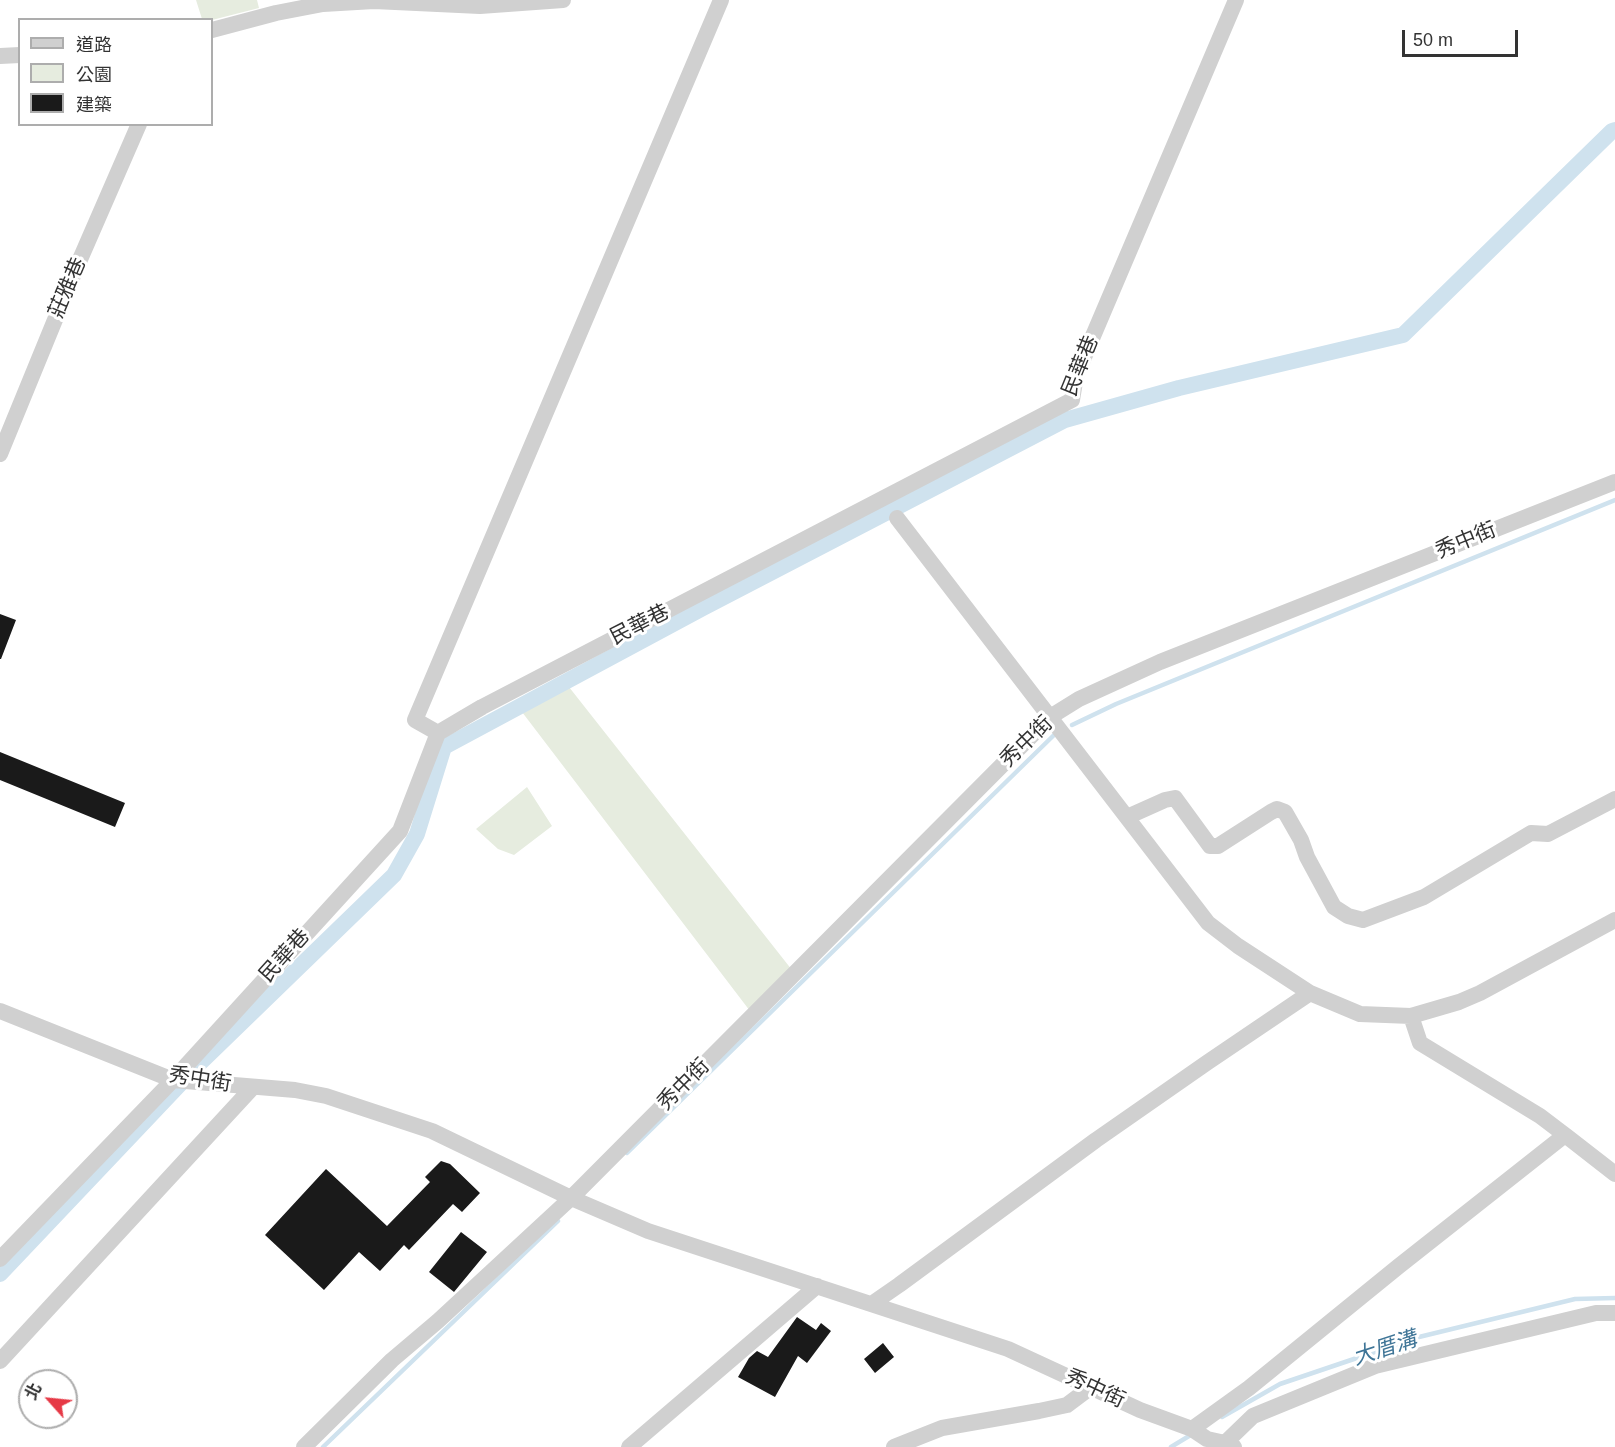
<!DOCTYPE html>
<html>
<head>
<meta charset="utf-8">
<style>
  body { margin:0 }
  #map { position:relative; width:1615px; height:1447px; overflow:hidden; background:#fff; font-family:Arial,"Noto Sans TC",sans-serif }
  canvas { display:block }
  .legend { position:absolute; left:18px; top:18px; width:195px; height:108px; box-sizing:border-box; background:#fff; border:2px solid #adadad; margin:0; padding:8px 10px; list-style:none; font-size:18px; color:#333 }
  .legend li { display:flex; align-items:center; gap:12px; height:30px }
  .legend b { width:30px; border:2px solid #adadad }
  .north { position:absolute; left:18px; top:1369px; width:60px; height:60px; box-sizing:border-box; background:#fff; border:2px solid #adadad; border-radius:50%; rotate:297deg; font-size:16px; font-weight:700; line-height:24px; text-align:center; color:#333 }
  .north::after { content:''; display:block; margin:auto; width:21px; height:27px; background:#e63946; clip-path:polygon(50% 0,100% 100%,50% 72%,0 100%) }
  .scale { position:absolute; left:1402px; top:30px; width:116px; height:27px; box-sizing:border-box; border:3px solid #333; border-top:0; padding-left:8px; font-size:18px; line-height:21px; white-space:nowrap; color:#333; -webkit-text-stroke:4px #fff; paint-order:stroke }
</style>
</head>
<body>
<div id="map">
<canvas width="1615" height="1447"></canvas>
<ul class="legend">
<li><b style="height:8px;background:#d0d0d0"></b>道路</li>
<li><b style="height:16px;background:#e6ecdf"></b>公園</li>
<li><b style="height:16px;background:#1a1a1a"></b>建築</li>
</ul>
<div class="north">北</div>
<div class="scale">50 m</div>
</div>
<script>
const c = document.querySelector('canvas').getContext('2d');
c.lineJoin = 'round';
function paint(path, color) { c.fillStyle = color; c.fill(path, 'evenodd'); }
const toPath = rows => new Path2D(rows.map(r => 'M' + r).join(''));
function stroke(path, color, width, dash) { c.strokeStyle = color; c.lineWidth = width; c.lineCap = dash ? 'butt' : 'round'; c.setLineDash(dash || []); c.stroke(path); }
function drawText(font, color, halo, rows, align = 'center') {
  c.font = font + ' Arial,"Noto Sans TC",sans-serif'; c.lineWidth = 6; c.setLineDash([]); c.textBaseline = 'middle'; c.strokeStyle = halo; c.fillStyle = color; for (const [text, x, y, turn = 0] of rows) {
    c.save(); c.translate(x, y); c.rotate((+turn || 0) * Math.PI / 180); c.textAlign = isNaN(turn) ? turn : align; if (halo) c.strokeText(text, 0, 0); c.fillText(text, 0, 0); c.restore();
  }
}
const green = toPath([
  [196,0,257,0,259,8,212,20,202,19],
  [569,687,792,970,750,1011,522,712],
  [527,787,552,826,514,855,498,849,476,829]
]);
const stream = toPath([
  [1072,725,1116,704,1615,500],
  [627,1153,1054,735],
  [1222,1417,1280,1384,1419,1337,1575,1299,1615,1298],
  [323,1447,558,1221],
  [1171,1447,1194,1433]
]);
const canal = toPath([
  [0,1274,200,1063,394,875,417,834,444,747,703,608,1065,420,1179,388,1403,335,1612,131,1615,130]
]);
const building = toPath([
  [0,614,16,620,1,659,0,659],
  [0,752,125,803,115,827,0,780],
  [441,1161,450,1164,480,1193,462,1212,453,1204,409,1250,404,1245,380,1271,359,1252,324,1290,265,1235,326,1169,387,1226,430,1182,425,1177],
  [461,1232,487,1252,454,1292,429,1272],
  [797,1317,816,1330,821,1323,831,1331,807,1363,798,1356,775,1397,738,1377,749,1358,757,1351,768,1357],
  [883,1343,894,1357,875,1373,864,1359]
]);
const minor = toPath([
  [212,30,276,13,323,4,374,1,480,6,563,0],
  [0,56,20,55],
  [0,454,75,271,139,124],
  [897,518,1208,923,1238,946,1310,993,1360,1014,1411,1016,1459,1002,1480,993,1615,920],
  [438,733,415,720,721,0],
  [1127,817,1165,800,1175,798,1210,846,1218,846,1271,812,1277,809,1285,812,1301,840,1307,857,1334,907,1348,916,1363,920,1424,897,1531,833,1548,834,1615,799],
  [0,1011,173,1080,295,1090,326,1096,432,1131,571,1198,648,1231,1008,1349,1140,1410,1192,1429,1207,1439,1225,1443,1234,1447],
  [1411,1016,1420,1043,1540,1116,1565,1135],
  [0,1259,173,1080,400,831,438,733,482,707,1072,400,1076,376,1236,0],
  [875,1305,873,1303,899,1285,1096,1140,1208,1062,1310,993],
  [0,1361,253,1087],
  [1192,1429,1249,1388,1399,1266,1565,1135,1615,1174],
  [304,1447,392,1360,438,1321,571,1198,1050,717,1079,699,1160,662,1615,482],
  [629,1447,817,1286],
  [894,1447,942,1428,1039,1411,1067,1405,1091,1387],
  [1218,1447,1225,1443,1253,1416,1375,1366,1596,1313,1615,1313]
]);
const streetNames = [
  ["莊雅巷",68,288,-67],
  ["民華巷",1081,366,-68],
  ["秀中街",1466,541,-22],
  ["民華巷",640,625,-27],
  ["秀中街",1027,742,-44],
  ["民華巷",285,956,-48],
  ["秀中街",200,1080,9],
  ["秀中街",684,1085,-45],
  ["秀中街",1095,1389,25]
];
const waterNames = [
  ["大厝溝",1385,1349,-18]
];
paint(green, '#e6ecdf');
stroke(stream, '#cfe2ee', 4.5);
stroke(canal, '#cfe2ee', 16);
paint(building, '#1a1a1a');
stroke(minor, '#d0d0d0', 16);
drawText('21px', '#333', '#fff', streetNames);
drawText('italic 22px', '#3f7597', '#fff', waterNames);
</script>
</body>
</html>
